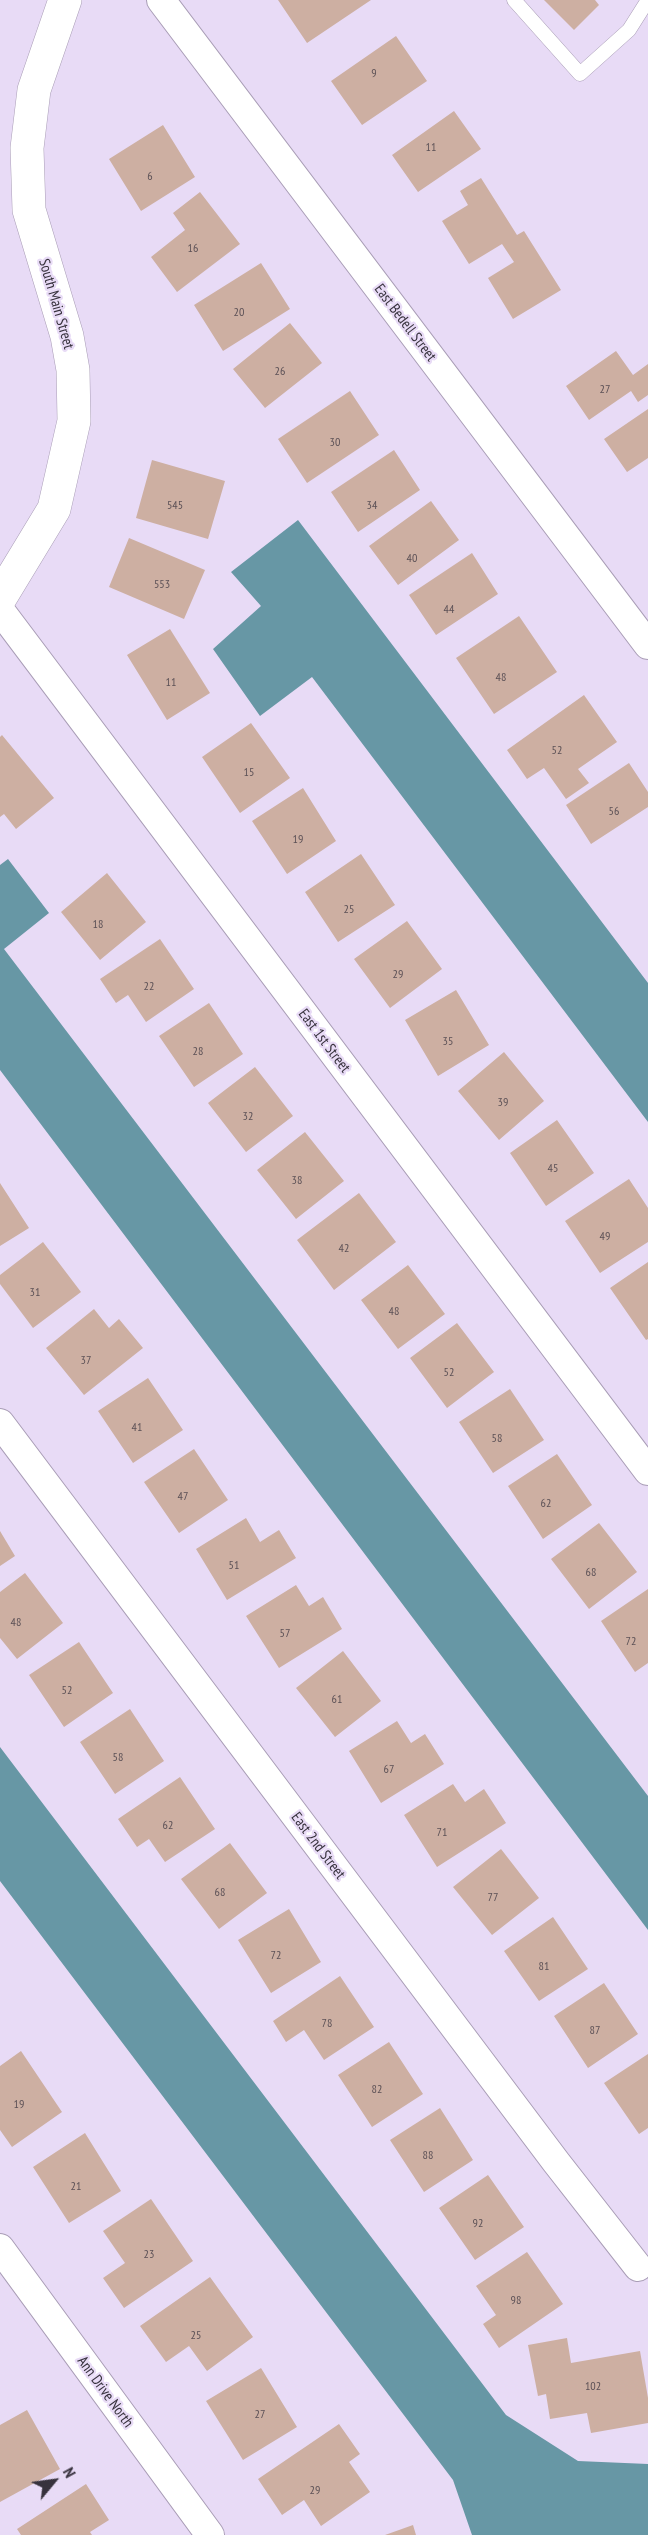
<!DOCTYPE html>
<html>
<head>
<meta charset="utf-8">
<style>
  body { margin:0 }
  #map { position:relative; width:648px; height:2535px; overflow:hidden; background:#e8dbf6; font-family:"PT Sans Narrow",sans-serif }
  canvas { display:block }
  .north { position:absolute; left:24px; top:2451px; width:60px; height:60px; -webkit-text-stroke:4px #e8dbf6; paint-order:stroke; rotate:61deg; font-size:16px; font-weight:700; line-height:24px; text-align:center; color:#37323d }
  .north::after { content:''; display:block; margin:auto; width:21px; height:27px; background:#37323d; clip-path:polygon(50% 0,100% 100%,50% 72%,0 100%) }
</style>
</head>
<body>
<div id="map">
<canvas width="648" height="2535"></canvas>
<div class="north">N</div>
</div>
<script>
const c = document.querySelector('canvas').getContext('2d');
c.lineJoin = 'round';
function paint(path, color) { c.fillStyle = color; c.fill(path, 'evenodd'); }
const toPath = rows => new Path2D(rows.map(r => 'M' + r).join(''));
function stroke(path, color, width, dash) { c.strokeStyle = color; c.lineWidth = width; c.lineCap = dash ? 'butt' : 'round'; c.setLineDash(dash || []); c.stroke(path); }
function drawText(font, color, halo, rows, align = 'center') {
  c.font = font + ' "PT Sans Narrow",sans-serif'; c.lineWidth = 4.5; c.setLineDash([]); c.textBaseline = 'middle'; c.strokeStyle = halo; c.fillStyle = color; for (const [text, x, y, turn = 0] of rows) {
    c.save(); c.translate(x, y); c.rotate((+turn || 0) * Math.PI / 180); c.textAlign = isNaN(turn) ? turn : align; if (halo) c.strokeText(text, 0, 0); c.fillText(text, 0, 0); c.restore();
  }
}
const water = toPath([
  [298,520,648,983,648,1122,312,677,260,716,213,649,261,606,231,572],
  [8,859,49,913,4,949,648,1796,648,1930,0,1070,0,865],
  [0,1747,506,2415,578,2461,648,2464,648,2535,472,2535,453,2480,0,1881]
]);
const building = toPath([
  [278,0,371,0,307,43],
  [544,0,595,0,599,5,574,30],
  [396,36,427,81,362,125,331,81],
  [454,111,481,149,418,192,392,155],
  [163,125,195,177,141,211,109,159],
  [481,178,517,235,524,231,561,290,513,319,488,278,514,262,502,244,469,264,442,221,468,205,460,191],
  [200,192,240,244,177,292,151,257,185,230,173,213],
  [261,263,290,309,223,351,194,305],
  [290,323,322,363,265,408,233,369],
  [616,351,633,375,648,364,648,395,638,402,631,391,589,420,566,386],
  [350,391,379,435,307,483,278,439],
  [648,409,648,458,627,472,604,439],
  [394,450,420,490,358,532,331,492],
  [152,460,225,481,208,539,136,518],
  [431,501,459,540,398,585,369,546],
  [129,538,205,570,184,619,109,587],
  [472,553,498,594,436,635,409,595],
  [519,616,557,672,494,714,456,658],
  [170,629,210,693,167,720,127,655],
  [584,695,617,742,578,769,589,783,566,799,544,768,527,779,507,750],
  [251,723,290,778,240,813,202,757],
  [2,735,54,798,16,829,4,814,0,817,0,737],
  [629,763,648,792,648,807,591,844,566,805],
  [303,788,336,841,287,874,252,821],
  [361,854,395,905,338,942,305,892],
  [107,873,146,922,100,960,61,912],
  [407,921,442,969,390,1008,354,959],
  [160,939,194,989,146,1022,128,995,116,1003,100,979],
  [456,990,489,1045,438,1076,405,1020],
  [209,1003,243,1054,194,1087,159,1036],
  [504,1052,544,1101,499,1140,458,1091],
  [255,1067,293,1116,246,1152,208,1103],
  [557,1120,594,1173,546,1206,510,1153],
  [305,1132,344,1181,296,1219,257,1170],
  [629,1179,648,1208,648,1242,600,1273,565,1221],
  [0,1183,29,1228,0,1246],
  [359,1193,396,1242,334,1290,297,1240],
  [43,1242,81,1292,33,1328,0,1284,0,1275],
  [648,1262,648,1339,646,1340,610,1288],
  [408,1265,445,1314,398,1349,361,1300],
  [94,1309,109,1328,119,1319,143,1348,84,1395,46,1348],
  [457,1323,494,1372,447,1408,410,1358],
  [148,1378,183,1430,133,1463,98,1411],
  [510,1389,544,1440,493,1473,459,1422],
  [194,1449,228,1500,179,1533,144,1482],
  [557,1454,592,1505,543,1539,508,1486],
  [246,1518,260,1542,279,1530,296,1558,227,1600,196,1549],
  [599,1523,637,1572,589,1609,551,1559],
  [0,1531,15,1556,0,1566],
  [25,1573,63,1623,17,1659,0,1638,0,1592],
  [296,1585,309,1606,323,1597,342,1629,279,1668,246,1616],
  [648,1589,648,1663,635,1672,601,1621],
  [79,1642,113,1693,64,1727,29,1675],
  [343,1651,381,1701,335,1737,296,1688],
  [130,1709,164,1761,115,1794,80,1742],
  [397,1721,411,1743,425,1734,444,1764,381,1803,349,1751],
  [180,1777,215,1829,165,1862,149,1839,137,1847,118,1819],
  [453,1784,465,1802,484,1789,506,1823,437,1867,404,1815],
  [230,1843,267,1893,219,1929,181,1879],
  [501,1849,539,1898,492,1935,453,1887],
  [289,1909,321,1962,271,1993,238,1940],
  [553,1917,588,1969,539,2001,504,1951],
  [340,1976,374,2027,324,2060,304,2030,286,2042,273,2021],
  [604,1983,638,2034,588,2068,554,2016],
  [389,2042,423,2094,372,2127,338,2075],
  [21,2051,62,2112,12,2147,0,2130,0,2066],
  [648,2054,648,2128,639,2134,604,2083],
  [440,2108,473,2160,424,2192,390,2140],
  [85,2133,121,2191,69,2223,33,2167],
  [488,2175,524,2227,475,2260,439,2208],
  [151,2199,193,2261,124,2308,103,2278,125,2263,103,2231],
  [527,2252,563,2304,499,2348,483,2324,496,2315,476,2286],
  [210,2277,253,2337,207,2371,189,2346,166,2362,140,2326],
  [567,2338,571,2363,640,2351,648,2398,648,2423,591,2433,587,2413,550,2419,546,2394,538,2396,528,2345],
  [261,2368,297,2427,243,2460,206,2401],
  [27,2410,60,2469,0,2502,0,2425],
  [339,2424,360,2454,349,2462,370,2492,321,2526,304,2500,282,2515,258,2479],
  [86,2484,109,2520,90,2532,92,2535,21,2535,17,2529],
  [413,2525,416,2535,385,2535]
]);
const service = toPath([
  [514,0,580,74,629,30,648,0]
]);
const minor = toPath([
  [161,0,648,645],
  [0,610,648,1471],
  [0,1423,556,2162,638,2267],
  [0,2248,210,2535]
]);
const tertiary = toPath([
  [0,598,54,509,74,421,73,370,67,336,29,210,27,148,34,90,65,0]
]);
const numberNames = [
  ["9",374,74],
  ["11",431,148],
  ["6",150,177],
  ["16",193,249],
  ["20",239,313],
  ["26",280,372],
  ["27",605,390],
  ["30",335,443],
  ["545",175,506],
  ["34",372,506],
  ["40",412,559],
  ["553",162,585],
  ["44",449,610],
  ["48",501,678],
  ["11",171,683],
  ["52",557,751],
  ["15",249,773],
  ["56",614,812],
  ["19",298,840],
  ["25",349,910],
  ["18",98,925],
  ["29",398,975],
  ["22",149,987],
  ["35",448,1042],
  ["28",198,1052],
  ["39",503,1103],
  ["32",248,1117],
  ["45",553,1169],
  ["38",297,1181],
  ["49",605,1237],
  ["42",344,1249],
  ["31",35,1293],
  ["48",394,1312],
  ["37",86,1361],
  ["52",449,1373],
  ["41",137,1428],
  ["58",497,1439],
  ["47",183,1497],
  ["62",546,1504],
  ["51",234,1566],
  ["68",591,1573],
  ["48",16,1623],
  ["57",285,1634],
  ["72",631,1642],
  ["52",67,1691],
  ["61",337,1700],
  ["58",118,1758],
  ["67",389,1770],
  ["62",168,1826],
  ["71",442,1833],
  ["68",220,1893],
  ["77",493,1898],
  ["72",276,1956],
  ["81",544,1967],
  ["78",327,2024],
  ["87",595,2031],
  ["82",377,2090],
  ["19",19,2105],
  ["88",428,2156],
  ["21",76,2187],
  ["92",478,2224],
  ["23",149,2255],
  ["98",516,2301],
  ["25",196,2336],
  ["102",593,2387],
  ["27",260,2415],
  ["29",315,2491]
];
const streetNames = [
  ["South Main Street",56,304,74],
  ["East Bedell Street",405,323,53],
  ["East 1st Street",324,1041,53],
  ["East 2nd Street",318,1846,53],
  ["Ann Drive North",105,2392,54]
];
paint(water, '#6797a5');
paint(building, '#cdafa2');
stroke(service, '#a99db6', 15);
stroke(minor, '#a99db6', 30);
stroke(tertiary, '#a99db6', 34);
stroke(service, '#fff', 14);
stroke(minor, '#fff', 28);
stroke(tertiary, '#fff', 33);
drawText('12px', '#5c5156', null, numberNames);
drawText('15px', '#37323d', '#e8dbf6', streetNames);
</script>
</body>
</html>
